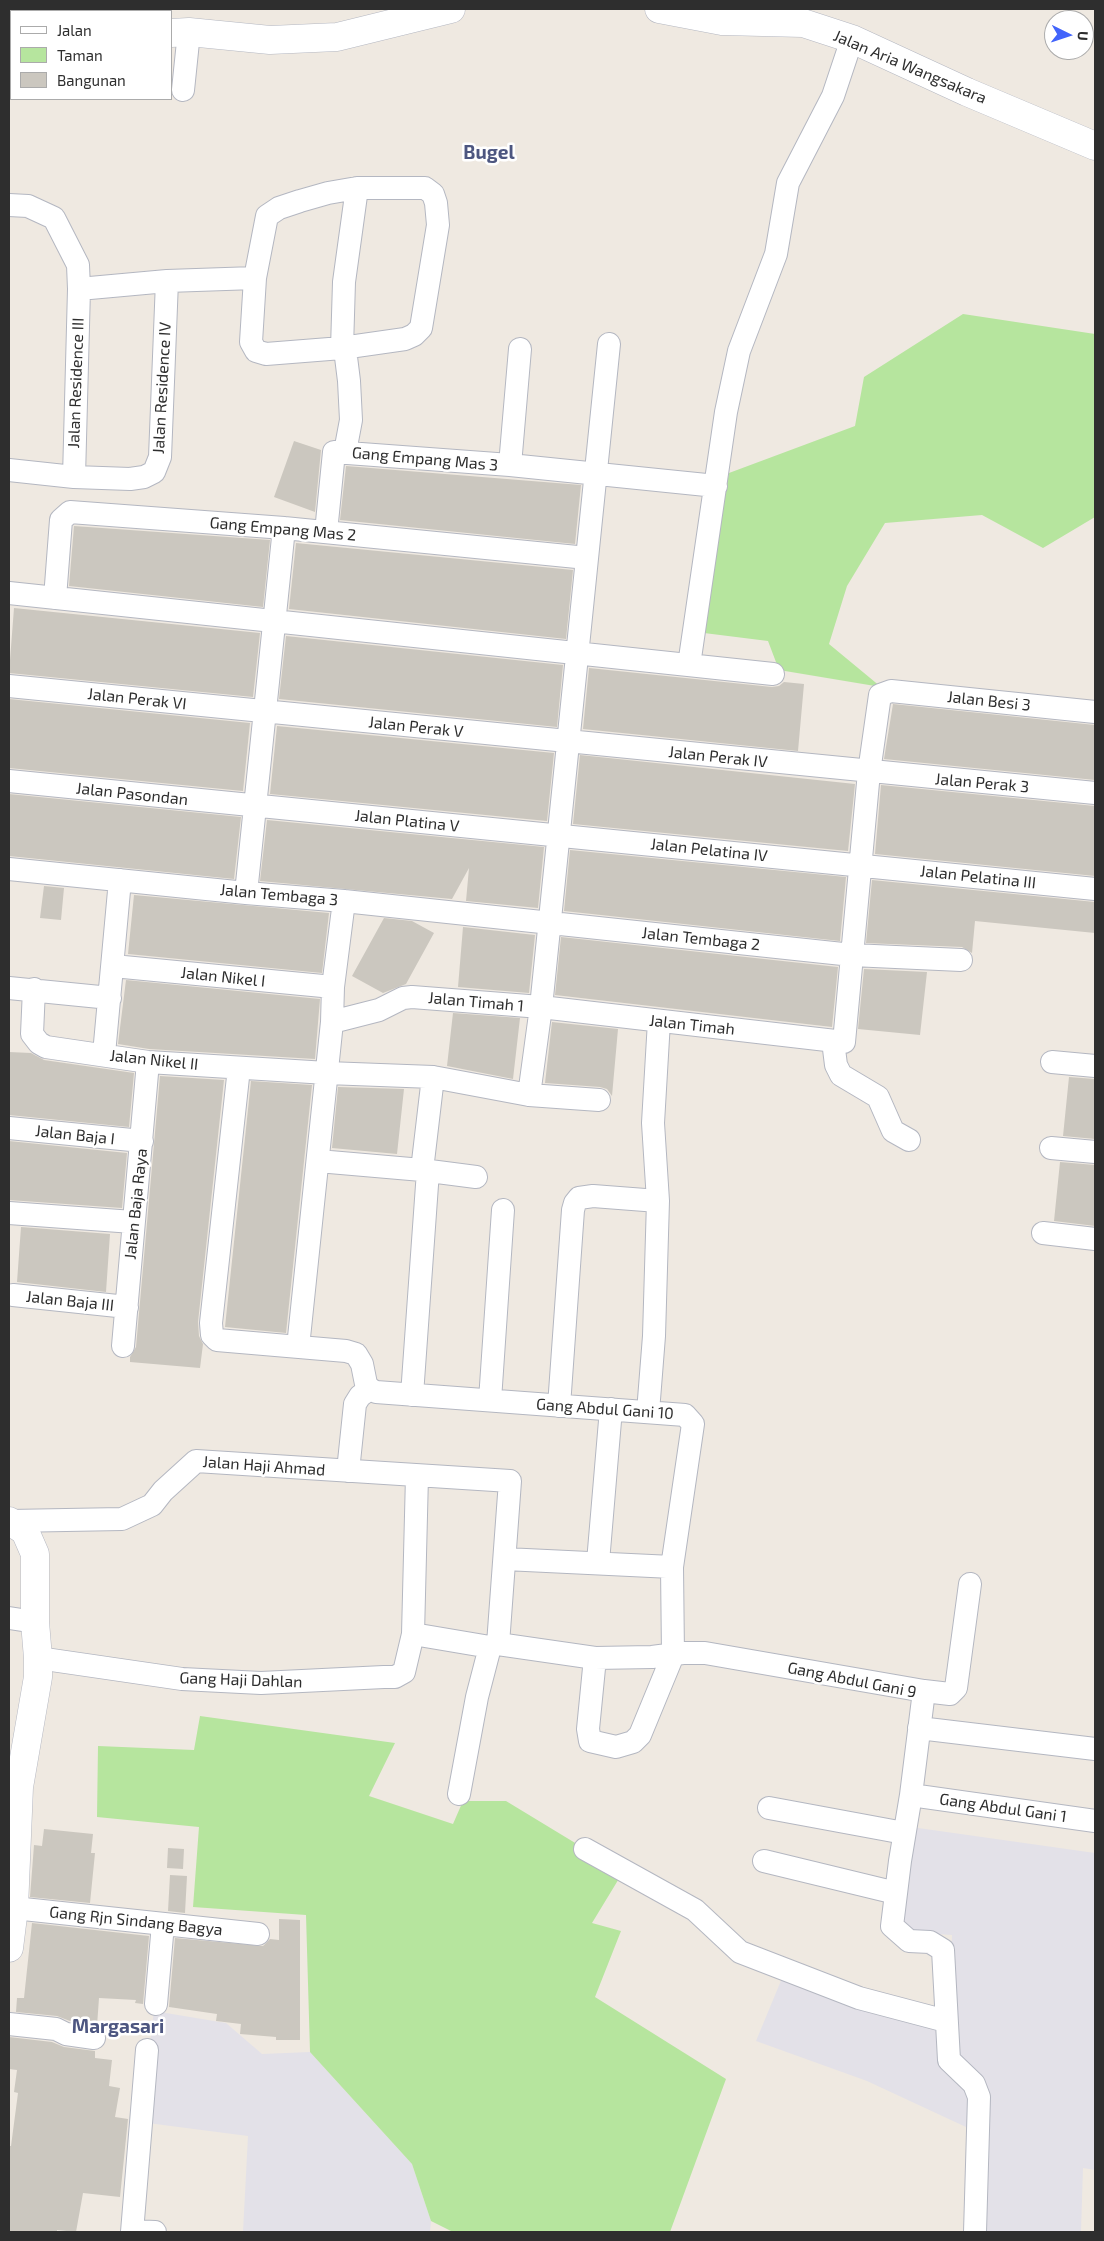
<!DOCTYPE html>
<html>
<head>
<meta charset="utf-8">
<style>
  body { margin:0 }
  #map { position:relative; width:1104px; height:2241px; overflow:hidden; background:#efe9e1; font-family:"Exo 2",sans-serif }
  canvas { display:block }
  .frame { position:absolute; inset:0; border:10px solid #2e2e2e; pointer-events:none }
  .legend { position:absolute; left:10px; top:10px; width:162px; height:90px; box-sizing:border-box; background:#fff; border:1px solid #ababab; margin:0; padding:6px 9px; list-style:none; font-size:15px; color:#2e2e2e }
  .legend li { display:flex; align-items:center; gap:10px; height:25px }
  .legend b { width:25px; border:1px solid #ababab }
  .north { position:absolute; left:1044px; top:10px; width:50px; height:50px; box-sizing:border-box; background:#fff; border:1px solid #ababab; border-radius:50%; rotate:94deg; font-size:14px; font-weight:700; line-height:20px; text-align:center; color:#2e2e2e }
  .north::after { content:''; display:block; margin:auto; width:18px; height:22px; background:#4264fb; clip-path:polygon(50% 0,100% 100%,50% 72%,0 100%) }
</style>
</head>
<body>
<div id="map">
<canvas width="1104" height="2241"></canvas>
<div class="frame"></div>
<ul class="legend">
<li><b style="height:6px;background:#fff"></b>Jalan</li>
<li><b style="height:14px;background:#b6e59e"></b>Taman</li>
<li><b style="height:14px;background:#cbc7bf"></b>Bangunan</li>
</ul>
<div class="north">U</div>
</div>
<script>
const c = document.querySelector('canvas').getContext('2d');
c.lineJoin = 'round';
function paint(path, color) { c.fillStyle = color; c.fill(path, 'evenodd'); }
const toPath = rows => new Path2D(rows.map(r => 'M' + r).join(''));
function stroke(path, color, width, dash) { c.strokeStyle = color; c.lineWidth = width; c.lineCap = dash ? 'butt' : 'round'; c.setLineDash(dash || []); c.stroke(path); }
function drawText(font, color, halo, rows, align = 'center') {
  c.font = font + ' "Exo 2",sans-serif'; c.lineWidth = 5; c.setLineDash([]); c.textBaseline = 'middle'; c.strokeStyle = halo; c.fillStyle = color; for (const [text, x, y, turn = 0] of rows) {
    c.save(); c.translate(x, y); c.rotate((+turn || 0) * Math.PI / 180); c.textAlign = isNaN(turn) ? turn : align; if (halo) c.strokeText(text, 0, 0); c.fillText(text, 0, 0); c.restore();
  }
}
const industrial = toPath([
  [904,1826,1095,1853,1095,2170,1083,2168,1081,2231,975,2231,981,2134,867,2081,756,2041,785,1971,949,2021,952,1935,893,1931],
  [154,2011,226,2023,262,2054,310,2052,412,2164,431,2221,430,2232,243,2232,248,2136,140,2122]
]);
const green = toPath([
  [963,314,1095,334,1095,517,1043,548,982,515,885,523,847,586,829,644,881,687,779,670,768,641,696,632,729,473,855,426,864,377],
  [200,1716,395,1743,369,1796,453,1824,463,1801,506,1801,623,1872,592,1923,621,1931,595,1997,726,2079,670,2232,453,2232,431,2221,412,2164,310,2052,306,1915,193,1907,199,1827,97,1817,98,1746,194,1750]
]);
const building = toPath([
  [294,441,321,450,315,512,274,497],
  [346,466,581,485,575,544,340,520],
  [74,526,270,540,263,607,69,586],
  [296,543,573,570,566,639,289,609],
  [14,608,260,633,253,697,9,673],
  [286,636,563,665,557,727,279,699],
  [589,668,772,687,779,686,784,682,804,684,798,751,583,729],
  [9,699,250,723,243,791,9,768],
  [893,704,1095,725,1095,780,884,759],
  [277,726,554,753,547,821,270,794],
  [580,755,855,784,848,851,573,824],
  [881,785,1095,806,1095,876,875,854],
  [9,794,241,817,234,879,9,856],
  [267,820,544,847,538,908,466,901,469,868,452,899,260,881],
  [570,850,846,877,840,941,564,911],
  [872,880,1095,902,1095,933,975,921,972,953,962,947,866,943],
  [44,886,64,888,61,920,40,918],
  [134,895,329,913,322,973,128,954],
  [384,918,412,921,434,933,406,984,383,993,352,976],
  [463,927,535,935,529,993,458,987],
  [561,937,838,967,832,1027,555,995],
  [864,969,927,972,920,1035,858,1029],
  [126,980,320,999,315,1059,149,1049,118,1044],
  [453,1013,520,1018,513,1079,447,1066],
  [552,1022,618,1029,612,1096,607,1089,600,1087,545,1083],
  [9,1052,31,1053,44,1060,134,1073,129,1127,9,1115],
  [160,1076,224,1080,198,1322,199,1336,203,1344,200,1368,130,1362,130,1357,136,1347],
  [1069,1077,1095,1079,1095,1139,1063,1136],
  [251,1081,312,1085,286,1333,225,1327],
  [338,1087,404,1089,397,1154,332,1148],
  [9,1141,127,1153,122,1208,9,1200],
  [1060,1162,1095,1165,1095,1226,1054,1221],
  [21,1227,110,1234,106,1292,17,1282],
  [44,1829,93,1834,91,1853,95,1853,90,1903,30,1897,34,1845,42,1846],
  [168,1848,184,1849,183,1869,167,1868],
  [170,1875,187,1876,185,1913,168,1911],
  [279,1919,300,1920,300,2040,276,2040,276,2037,240,2034,241,2024,216,2021,217,2014,169,2007,175,1938,263,1946,270,1939,279,1940],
  [32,1923,149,1936,143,2004,135,2003,136,2000,99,1998,97,2026,70,2021,57,2016,16,2012,17,1998,24,1998],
  [9,2037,52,2042,64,2047,95,2051,95,2058,112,2060,109,2086,120,2088,115,2117,128,2119,120,2197,83,2193,76,2232,57,2230,57,2232,9,2232,9,2146,11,2146,18,2093,14,2092,17,2070,9,2069]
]);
const street = toPath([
  [26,9,26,11],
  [142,11,142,9],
  [183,90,189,32],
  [357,188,425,188,433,194,436,203,438,225,421,328,414,335,405,339,342,348,266,354,256,351,251,342,255,278,267,216,279,208,300,201,328,193,357,188],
  [9,205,28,206,54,218,78,265,79,289,74,477],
  [79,289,167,281,255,278],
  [345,452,351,420,349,381,346,357,342,348,344,282,357,188],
  [510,465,520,349],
  [9,470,74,477,130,479,144,477,154,472,160,457,167,281],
  [326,532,334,452,510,465,716,486],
  [9,593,773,674],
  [55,598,61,520,70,512,284,528,587,558],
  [689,665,726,412,739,351,776,254,788,183,833,96,852,39],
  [9,686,1095,793],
  [9,781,1095,889],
  [9,869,246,893,344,901,852,955,961,960],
  [246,893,284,528],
  [113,966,333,987],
  [9,988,110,998],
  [34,989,32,1034,39,1043,46,1047,148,1062,327,1073,433,1077,529,1095,599,1100],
  [332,1022,379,1010,403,998,412,997,541,1007,844,1042,869,772,880,695,891,691,1095,712],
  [833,1041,836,1065,841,1075,878,1097,893,1131,909,1140],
  [104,1054,120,880],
  [1052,1062,1095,1066],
  [239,1068,211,1323,212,1335,217,1340,346,1351,356,1354,362,1364,366,1384,370,1389,376,1392,685,1415,693,1424,672,1567,673,1655,640,1735,633,1742,616,1747,590,1741,588,1729,595,1658],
  [529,1095,541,1007,609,344],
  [9,1128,142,1141],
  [1051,1148,1095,1152],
  [318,1161,422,1170,476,1177],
  [422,1170,433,1077],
  [9,1213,133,1222],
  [1043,1233,1095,1239],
  [13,1295,127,1307],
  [123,1346,148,1062],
  [298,1347,332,1022,333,987,344,901],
  [412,1395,428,1171],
  [490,1400,503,1210],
  [559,1406,573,1210,575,1203,579,1198,593,1196,658,1201],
  [648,1412,654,1336,658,1201,653,1123,659,1021],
  [348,1471,355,1404,360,1396,370,1389],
  [417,1476,413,1634,490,1647],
  [10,1521,122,1519,152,1505,163,1491,196,1461,510,1481,498,1644],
  [505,1559,672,1567],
  [598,1562,611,1409],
  [9,1618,35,1622],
  [38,1658,182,1679,261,1683,384,1677,395,1677,404,1672,413,1634],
  [924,1691,950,1694,956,1688,970,1584],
  [919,1728,1095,1749],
  [459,1794,477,1697,490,1647,498,1644,595,1658,652,1657,683,1653,705,1653,924,1691,911,1795,900,1861,892,1926,909,1941,930,1942,943,1950,949,2060,974,2084,979,2097,975,2232],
  [911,1795,1095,1821],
  [769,1808,904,1833],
  [585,1849,695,1910,740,1952,859,1998,946,2021],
  [764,1861,896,1893],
  [14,1908,258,1934],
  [156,2004,163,1924],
  [9,2024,56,2029,66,2034,94,2038],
  [132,2231,155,2232],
  [132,2232,147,2050]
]);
const secondary = toPath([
  [659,9,722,21,803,23,852,39,967,92,1095,146],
  [171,33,189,32,270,40,337,37,451,9],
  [9,44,11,44],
  [9,1521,25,1531,35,1554,35,1622,38,1658,38,1677,19,1787,14,1908,9,1948]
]);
const streetNames = [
  ["Jalan Aria Wangsakara",910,67,23],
  ["Jalan Residence III",76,383,-88],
  ["Jalan Residence IV",162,388,-87],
  ["Gang Empang Mas 3",425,459,5],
  ["Gang Empang Mas 2",283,529,5],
  ["Jalan Perak VI",137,699,6],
  ["Jalan Besi 3",989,701,6],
  ["Jalan Perak V",416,727,6],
  ["Jalan Perak IV",718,757,6],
  ["Jalan Perak 3",982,783,5],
  ["Jalan Pasondan",132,794,6],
  ["Jalan Platina V",407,821,6],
  ["Jalan Pelatina IV",709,850,6],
  ["Jalan Pelatina III",978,877,6],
  ["Jalan Tembaga 3",279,895,5],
  ["Jalan Tembaga 2",701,939,6],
  ["Jalan Nikel I",223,977,6],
  ["Jalan Timah 1",476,1002,5],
  ["Jalan Timah",692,1025,6],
  ["Jalan Nikel II",154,1060,6],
  ["Jalan Baja I",75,1135,6],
  ["Jalan Baja Raya",136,1204,-84],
  ["Jalan Baja III",70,1301,6],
  ["Gang Abdul Gani 10",605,1409,4],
  ["Jalan Haji Ahmad",264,1466,4],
  ["Gang Haji Dahlan",241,1680,2],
  ["Gang Abdul Gani 9",852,1680,11],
  ["Gang Abdul Gani 1",1003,1808,8],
  ["Gang Rjn Sindang Bagya",136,1921,6]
];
const quarterNames = [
  ["Bugel",489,153],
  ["Margasari",118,2027]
];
paint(industrial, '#e3e1e8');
paint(green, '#b6e59e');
paint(building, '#cbc7bf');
stroke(street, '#b4b7c1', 24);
stroke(secondary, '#b4b7c1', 29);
stroke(street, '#fff', 22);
stroke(secondary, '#fff', 28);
drawText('16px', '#2e2e2e', '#fff', streetNames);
drawText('bold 19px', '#4d5680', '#fff', quarterNames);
</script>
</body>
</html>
